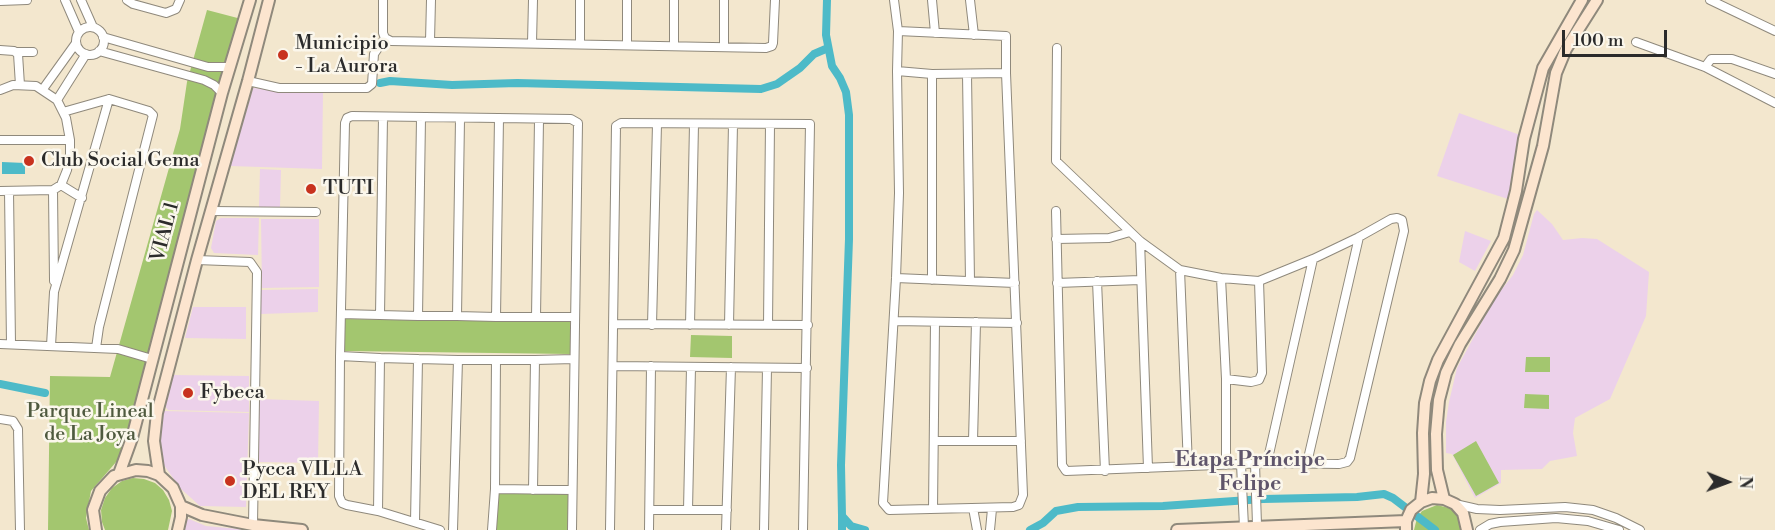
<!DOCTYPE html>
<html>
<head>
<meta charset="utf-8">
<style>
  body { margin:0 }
  #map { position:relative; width:1775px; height:530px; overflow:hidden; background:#f3e7ce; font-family:"Libre Bodoni",serif }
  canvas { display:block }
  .north { position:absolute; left:1697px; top:452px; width:60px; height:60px; -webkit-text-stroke:4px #fbf7ec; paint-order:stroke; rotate:91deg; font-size:16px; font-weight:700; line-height:24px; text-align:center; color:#2b2b2b }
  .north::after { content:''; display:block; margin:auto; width:21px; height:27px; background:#2b2b2b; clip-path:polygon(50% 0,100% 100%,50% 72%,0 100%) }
  .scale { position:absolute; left:1562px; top:30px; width:105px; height:27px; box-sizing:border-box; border:3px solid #2b2b2b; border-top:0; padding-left:8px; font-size:18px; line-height:21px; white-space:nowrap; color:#2b2b2b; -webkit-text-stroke:4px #fbf7ec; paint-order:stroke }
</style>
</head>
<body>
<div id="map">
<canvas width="1775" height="530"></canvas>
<div class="north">N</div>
<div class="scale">100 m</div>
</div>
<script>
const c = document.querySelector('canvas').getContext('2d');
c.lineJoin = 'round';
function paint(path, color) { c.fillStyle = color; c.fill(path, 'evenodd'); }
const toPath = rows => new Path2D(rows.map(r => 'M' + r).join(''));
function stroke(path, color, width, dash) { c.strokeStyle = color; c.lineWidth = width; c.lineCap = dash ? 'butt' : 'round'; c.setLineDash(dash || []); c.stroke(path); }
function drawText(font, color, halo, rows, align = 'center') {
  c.font = font + ' "Libre Bodoni",serif'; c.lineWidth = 5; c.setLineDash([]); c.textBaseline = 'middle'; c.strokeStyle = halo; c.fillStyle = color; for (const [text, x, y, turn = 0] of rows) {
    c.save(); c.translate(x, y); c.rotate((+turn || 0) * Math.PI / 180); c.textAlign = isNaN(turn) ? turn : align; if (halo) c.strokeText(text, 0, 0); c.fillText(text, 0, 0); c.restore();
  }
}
const built = toPath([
  [253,88,323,92,322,169,230,166],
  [1459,113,1520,135,1508,199,1437,176],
  [260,169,281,170,280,207,259,207],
  [1537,210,1552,224,1563,240,1582,238,1597,239,1649,272,1646,316,1610,399,1575,418,1573,433,1577,456,1550,461,1542,469,1501,470,1501,483,1475,498,1452,454,1446,453,1446,422,1449,402,1457,368,1495,298,1513,275,1523,255,1534,214],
  [221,218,259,218,258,255,214,253,211,248,216,221],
  [261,219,319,219,319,287,262,288],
  [1465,231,1491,241,1475,271,1459,262],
  [318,289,318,312,261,314,261,290],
  [193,307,246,307,246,339,185,338],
  [173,375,249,376,249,412,168,410,165,406],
  [258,399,319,401,318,463,259,462,256,459],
  [164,411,249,413,246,507,200,506,180,488,164,465,160,451,161,433],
  [189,519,206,526,250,530,183,530,185,521]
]);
const green = toPath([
  [207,10,249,21,206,156,123,454,91,491,86,518,89,530,48,530,50,376,110,377,180,129,187,82],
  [345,319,570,322,570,354,344,351],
  [691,335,732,336,732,358,690,357],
  [1526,357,1550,357,1550,372,1525,372],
  [1525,394,1549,395,1549,409,1524,408],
  [1476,441,1499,483,1476,496,1453,455],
  [133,478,144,479,155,483,163,490,169,500,172,511,168,530,105,530,102,522,101,510,105,498,112,488,122,481],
  [495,489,572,490,572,530,492,530],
  [1437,505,1453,509,1458,514,1463,530,1414,530,1417,518,1422,511]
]);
const water = toPath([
  [2,162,25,163,25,174,2,174]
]);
const canal = toPath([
  [827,0,826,35,832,66,840,78,846,92,849,115,849,239,841,465,842,516,851,526,865,530],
  [380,83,390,81,452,85,517,83,761,89,777,84,800,68,814,54,828,48],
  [0,384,45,393],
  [842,530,842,516],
  [1030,530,1043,523,1056,511,1078,507,1163,506,1263,499,1357,497,1384,494,1393,498,1435,530]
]);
const street = toPath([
  [65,0,79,32],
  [81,0,93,27],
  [127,0,133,4,166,13,176,9,180,0],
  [383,0,383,33,385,38,391,41,766,48,772,46,773,43,775,0],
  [894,0,898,31],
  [932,0,935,33],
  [970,0,974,35],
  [1710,0,1775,31],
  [0,1,27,0],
  '76 41a14 14 0 1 1 28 0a14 14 0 1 1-28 0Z',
  [103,37,208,67,230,67],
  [430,41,431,0],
  [1636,42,1705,67,1775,103],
  [532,43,533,0],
  [580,44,580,0],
  [627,45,627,0],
  [674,46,674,0],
  [724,47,724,0],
  [0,50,14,51,18,54,20,85],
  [99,51,204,80,214,85,222,93],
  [16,52,33,52],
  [1705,67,1711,59,1732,59,1775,74],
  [897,71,932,74,1006,73,1023,495,1019,505,1013,507,889,510,883,503,896,278,899,193,897,71],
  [897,71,898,31,1006,36,1006,73],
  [932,74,932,280],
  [967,74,970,281],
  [248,81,279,88,367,88,372,84,374,54,385,38],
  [43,89,76,43],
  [0,90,13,85,36,86,57,100,66,118,70,140,70,154,67,170,61,185,53,190,0,191],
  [57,100,86,54],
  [63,112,109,99,149,111,153,115,99,327,96,348],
  [0,140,70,140],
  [61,185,82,198],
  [53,190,54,281],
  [9,191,11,344],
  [211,211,316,212],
  [1056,211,1062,465,1066,471,1267,463,1339,464,1347,462,1350,458,1404,231,1402,220,1397,218,1391,219,1359,237,1313,259,1259,281,1221,278,1180,270,1140,241,1056,161,1057,48],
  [1056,239,1109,238,1130,232],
  [1140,241,1148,468],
  [197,260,250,262,257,272,253,525],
  [1180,270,1188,466],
  [896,278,1015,283],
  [1221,278,1226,379,1226,465],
  [1097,281,1105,471],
  [1057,283,1140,280],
  [341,314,380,315,383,117],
  [380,315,418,316,421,118],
  [418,316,457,316,460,119],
  [457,316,496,317,499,118],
  [496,317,536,317,539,120],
  [536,317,575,317],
  [894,321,1017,323],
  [614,324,808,325],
  [652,325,657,124],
  [690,325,694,124],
  [729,325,733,124],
  [768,325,770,124],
  [0,344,118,349,152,359],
  [51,346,54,292,109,99],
  [340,356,380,358],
  [613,366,807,368],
  [1226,379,1251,382,1259,380,1262,373,1259,281],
  [0,419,13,421,18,429,20,530],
  [935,441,1021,441],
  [973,441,976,322],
  [1255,463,1257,525],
  [1267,463,1313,259],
  [1307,463,1359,237],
  [1241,464,1244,527],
  [495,489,496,360,535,360],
  [533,490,535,360,574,359],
  [1455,504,1477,509,1500,510,1565,507,1593,510,1616,518,1640,530],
  [973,508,977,530],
  [933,509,935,322],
  [650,510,727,510],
  [688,510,691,367],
  [378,511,380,358,418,359],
  [415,522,418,359,458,360],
  [440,530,378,511,347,505,342,503,339,496,340,356,345,123,347,118,352,116,571,119,578,123,572,530],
  [453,530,458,360,496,360],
  [492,530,495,489,572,490],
  [610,530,616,126,621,123,810,124,803,530],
  [649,530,651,366],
  [726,530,731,367],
  [764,530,767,368],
  [990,530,992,509],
  [1480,530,1490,524,1500,522,1556,518,1588,521,1619,530]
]);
const secondary = toPath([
  [119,474,132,438,222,93,250,0],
  [159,475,154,441,157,413,197,260,248,81,269,0],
  [1444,499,1437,470,1436,434,1439,400,1446,373,1460,344,1500,279,1514,250,1543,146,1556,73,1566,49,1597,0],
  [1421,502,1424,474,1423,433,1425,403,1430,381,1438,360,1504,238,1516,191,1524,139,1543,68,1582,0],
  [181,506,202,515,253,525,302,530],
  [96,530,93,510,100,491,114,476,136,470,148,471,159,475,173,488,181,506,181,517,178,530],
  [1177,530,1406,521],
  [1406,530,1406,521,1411,510,1421,502,1432,498,1444,499,1455,504,1463,513,1467,530]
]);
const markers = [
  [283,55,6,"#c8321e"],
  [29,161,6,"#c8321e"],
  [311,189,6,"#c8321e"],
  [188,393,6,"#c8321e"],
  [230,481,6,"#c8321e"]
];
const poiNames = [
  ["Municipio",295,44],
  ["- La Aurora",295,67],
  ["Club Social Gema",41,161],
  ["TUTI",323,189],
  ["Fybeca",200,393],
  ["Pycca VILLA",242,470],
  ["DEL REY",242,493]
];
const streetNames = [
  ["VIAL 1",166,232,-75]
];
const parkNames = [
  ["Parque Lineal",90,412],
  ["de La Joya",90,435]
];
const neighbourhoodNames = [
  ["Etapa Príncipe",1250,461],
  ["Felipe",1250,485]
];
paint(built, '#ecd1ea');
paint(green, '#a3c66f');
paint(water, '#4dbac8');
stroke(canal, '#4dbac8', 8);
stroke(street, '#8f897c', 10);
stroke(secondary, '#8f897c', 14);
stroke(street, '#fff', 8);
stroke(secondary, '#fce5cf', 10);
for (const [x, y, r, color] of markers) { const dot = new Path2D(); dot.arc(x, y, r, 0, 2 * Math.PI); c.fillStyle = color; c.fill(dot); stroke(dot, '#fbf7ec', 2); }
drawText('20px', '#2b2b2b', '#fbf7ec', poiNames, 'left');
drawText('20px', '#2b2b2b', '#fbf7ec', streetNames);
drawText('20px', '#4f5a3f', '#fbf7ec', parkNames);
drawText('bold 21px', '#5f556b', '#fbf7ec', neighbourhoodNames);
</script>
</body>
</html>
